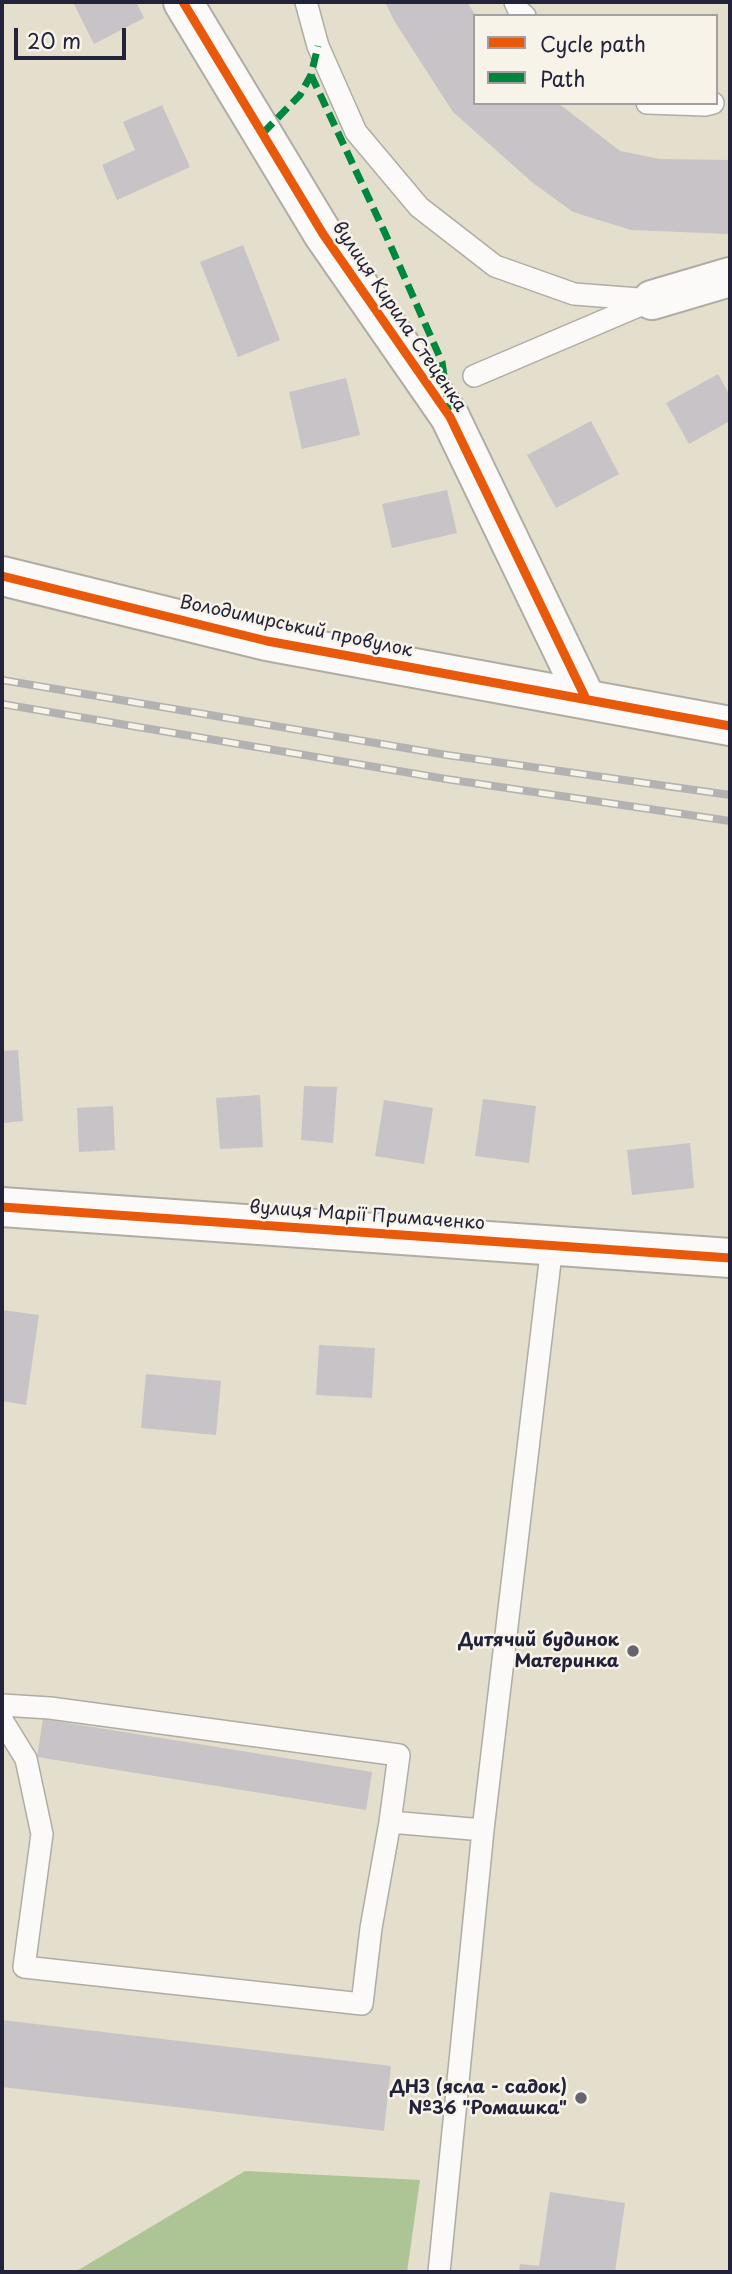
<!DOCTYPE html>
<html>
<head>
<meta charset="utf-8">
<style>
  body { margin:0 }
  #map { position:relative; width:732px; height:2274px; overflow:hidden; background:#e4decd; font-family:"Playpen Sans",sans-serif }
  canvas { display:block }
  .frame { position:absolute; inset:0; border:4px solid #22223b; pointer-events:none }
  .legend { position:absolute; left:473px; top:14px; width:245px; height:91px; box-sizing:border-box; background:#f7f3e8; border:2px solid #a29fa3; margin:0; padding:9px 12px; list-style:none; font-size:21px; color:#22223b }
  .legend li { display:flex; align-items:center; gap:14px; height:35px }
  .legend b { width:35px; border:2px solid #a29fa3 }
  .scale { position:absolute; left:14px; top:28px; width:112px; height:32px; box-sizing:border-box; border:4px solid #22223b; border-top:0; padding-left:9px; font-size:21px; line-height:24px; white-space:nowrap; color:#22223b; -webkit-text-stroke:5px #f7f3e8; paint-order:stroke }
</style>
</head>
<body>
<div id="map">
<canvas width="732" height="2274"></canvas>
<div class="frame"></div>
<ul class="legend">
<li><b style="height:9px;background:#e8590c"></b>Cycle path</li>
<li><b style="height:9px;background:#00873e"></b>Path</li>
</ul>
<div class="scale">20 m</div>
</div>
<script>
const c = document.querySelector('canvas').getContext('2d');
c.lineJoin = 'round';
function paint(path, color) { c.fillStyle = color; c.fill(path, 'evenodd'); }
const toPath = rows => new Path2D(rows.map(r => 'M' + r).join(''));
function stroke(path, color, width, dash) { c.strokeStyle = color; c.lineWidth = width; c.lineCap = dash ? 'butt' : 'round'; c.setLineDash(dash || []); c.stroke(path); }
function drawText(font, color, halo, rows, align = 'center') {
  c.font = font + ' "Playpen Sans",sans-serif'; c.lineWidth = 5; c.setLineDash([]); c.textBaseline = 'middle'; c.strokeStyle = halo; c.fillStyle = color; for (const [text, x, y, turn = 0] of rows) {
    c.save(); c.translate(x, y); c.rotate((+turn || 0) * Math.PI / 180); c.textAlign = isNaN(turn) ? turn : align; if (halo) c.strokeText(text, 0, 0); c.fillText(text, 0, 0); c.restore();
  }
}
const forest = toPath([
  [245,2171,420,2180,407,2272,75,2272]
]);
const building = toPath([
  [73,2,136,2,144,18,94,44],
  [385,2,467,2,476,16,475,103,558,103,620,151,660,159,730,160,730,234,631,230,573,212,533,183,453,112,395,22],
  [162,105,190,167,117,200,102,165,135,150,123,122],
  [243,245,280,340,238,357,200,262],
  [718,374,730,396,730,421,689,444,666,403],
  [346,378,360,435,302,449,289,392],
  [591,421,619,474,556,508,527,455],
  [447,490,457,533,392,548,382,504],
  [18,1050,23,1121,2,1123,2,1051],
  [304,1086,337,1087,333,1143,301,1140],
  [260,1095,263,1147,220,1149,216,1098],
  [483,1099,536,1106,529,1163,475,1156],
  [384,1100,433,1108,424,1164,375,1156],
  [113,1106,115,1150,79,1152,77,1108],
  [690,1143,694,1188,632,1195,627,1150],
  [2,1310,39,1315,26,1405,2,1401],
  [319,1345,375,1348,372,1398,316,1395],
  [146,1374,221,1381,216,1435,141,1428],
  [43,1719,372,1772,366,1810,37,1757],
  [2,2020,391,2066,384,2131,2,2087],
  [550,2192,625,2203,615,2272,519,2272,520,2264,539,2266]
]);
const service = toPath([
  [306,2,318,46,356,132,419,207,495,266,574,294,652,300],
  [515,2,519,11,525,16],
  [647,103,705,105,713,103],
  [474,376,650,301],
  [2,1705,50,1708,399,1755,390,1822],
  [2,1720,26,1759,42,1834,24,1967,362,2004,371,1928,390,1822,483,1830],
  [439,2272,483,1830,552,1245]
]);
const minor = toPath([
  [183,2,323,234,450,417,586,699],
  [652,300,730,277],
  [2,576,267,641,730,726],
  [2,1207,730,1258]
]);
const rail = toPath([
  [2,680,447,755,730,795],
  [2,704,446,779,730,821]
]);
const quiet = toPath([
  [311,75,385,233,442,362,449,410],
  [263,133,300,95,311,75,318,46]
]);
const cycleway = toPath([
  [183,2,323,234,450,417,586,699],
  [2,576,267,641,730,726],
  [2,1207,730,1258]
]);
const markers = [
  [633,1651,7,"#66646e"],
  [581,2098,7,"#66646e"]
];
const streetNames = [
  ["вулиця Кирила Стеценка",399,317,56],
  ["Володимирський провулок",296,627,12],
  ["вулиця Марії Примаченко",367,1216,4]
];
const poiNames = [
  ["Дитячий будинок",619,1641],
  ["Материнка",619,1662],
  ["ДНЗ (ясла - садок)",567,2088],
  ["№36 \"Ромашка\"",567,2109]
];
paint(forest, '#adc495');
paint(building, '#c8c3c6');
stroke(service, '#b0aca4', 24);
stroke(minor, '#b0aca4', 42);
stroke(service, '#fbfaf8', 21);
stroke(minor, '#fbfaf8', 38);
stroke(rail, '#b3b2b3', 8);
stroke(rail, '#f7f3e8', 5, [16]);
stroke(quiet, '#00873e', 7, [14, 7]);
stroke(cycleway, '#e8590c', 9);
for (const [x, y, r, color] of markers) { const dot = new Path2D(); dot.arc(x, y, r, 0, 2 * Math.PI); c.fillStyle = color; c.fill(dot); stroke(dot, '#f7f3e8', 2.5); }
drawText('18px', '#22223b', '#f7f3e8', streetNames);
drawText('bold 18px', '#22223b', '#f7f3e8', poiNames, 'right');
</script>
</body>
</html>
